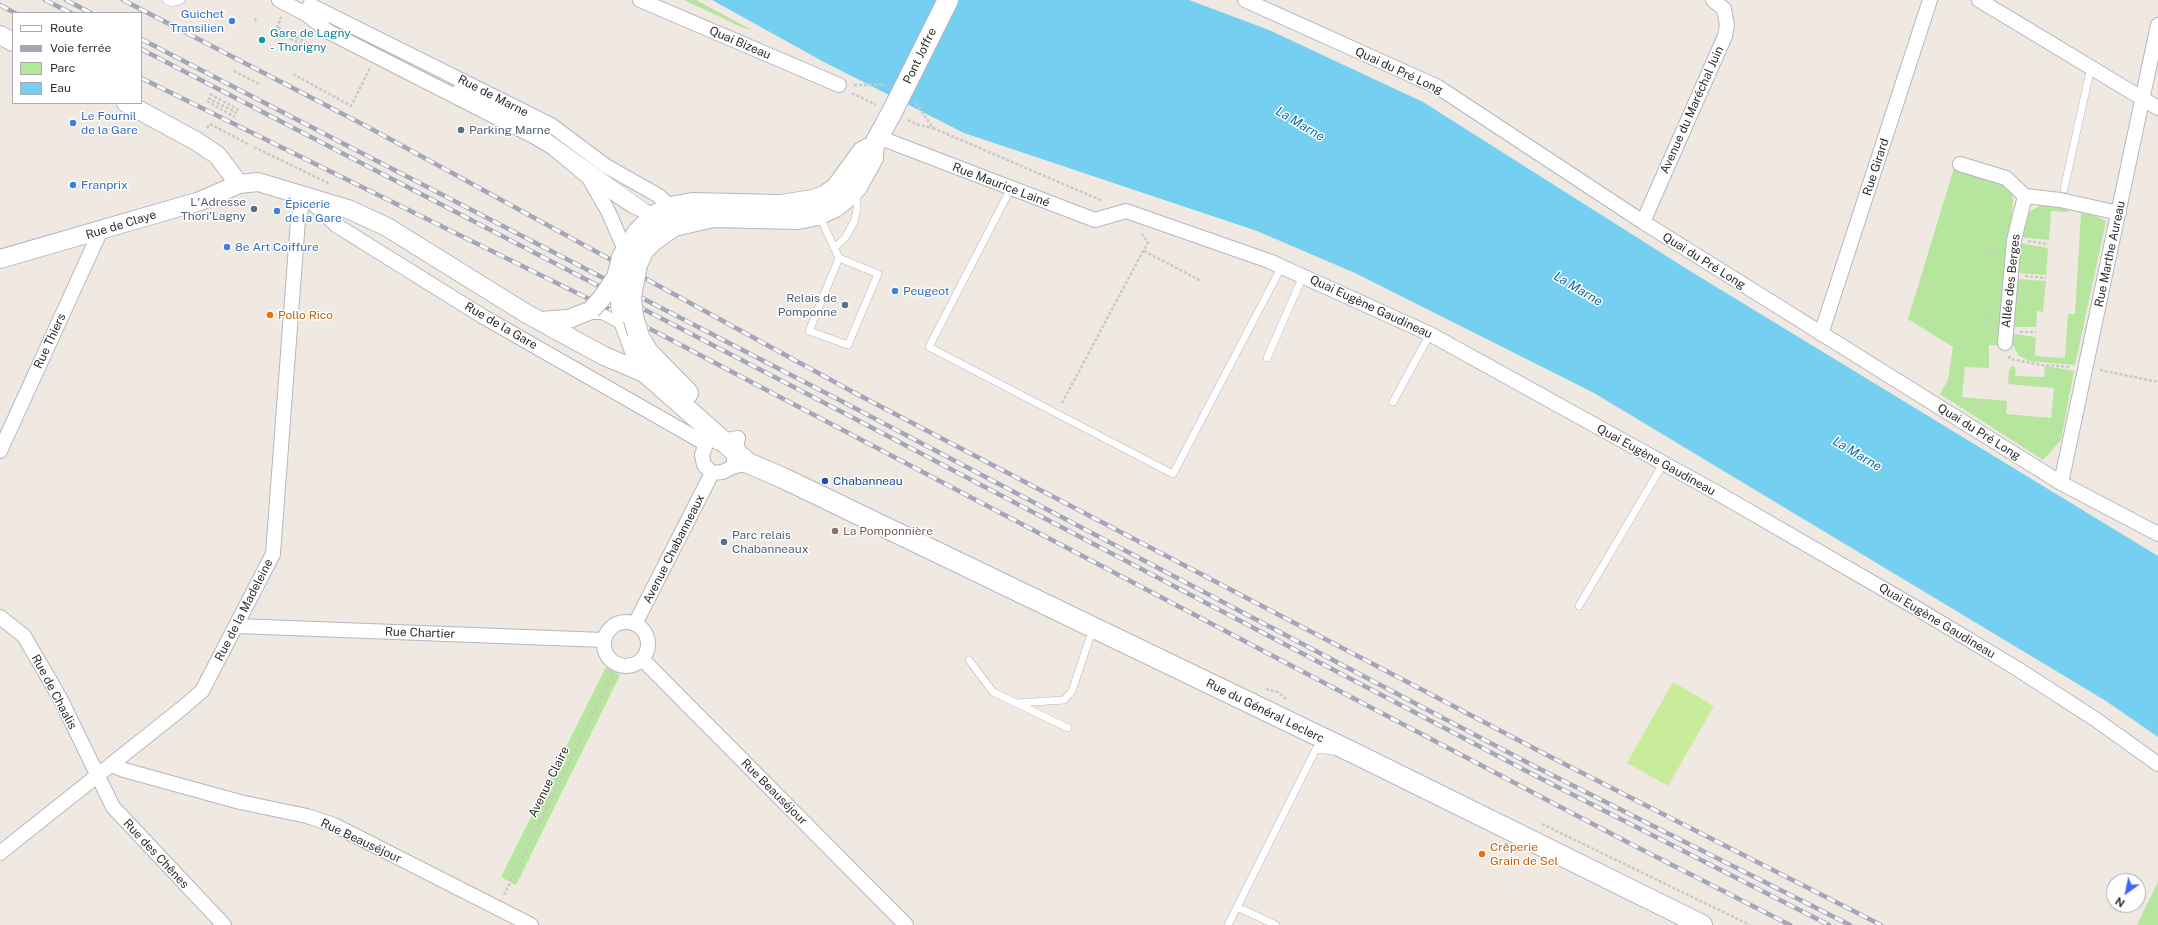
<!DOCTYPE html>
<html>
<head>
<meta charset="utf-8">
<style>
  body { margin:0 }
  #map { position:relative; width:2158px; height:925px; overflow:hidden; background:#efe9e1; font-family:"Public Sans",sans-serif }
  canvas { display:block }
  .legend { position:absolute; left:12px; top:12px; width:130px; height:92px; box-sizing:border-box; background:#fff; border:1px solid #ababab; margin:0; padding:5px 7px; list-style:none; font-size:12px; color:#2e2e2e }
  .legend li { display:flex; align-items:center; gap:8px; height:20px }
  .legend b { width:20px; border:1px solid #ababab }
  .north { position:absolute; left:2106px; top:873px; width:40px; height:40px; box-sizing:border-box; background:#fff; border:1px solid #ababab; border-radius:50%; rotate:213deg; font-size:11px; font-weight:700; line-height:16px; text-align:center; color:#2e2e2e }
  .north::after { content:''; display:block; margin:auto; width:14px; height:18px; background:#4264fb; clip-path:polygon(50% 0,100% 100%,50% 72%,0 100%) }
</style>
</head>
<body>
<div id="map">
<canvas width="2158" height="925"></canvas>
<ul class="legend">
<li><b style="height:5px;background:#fff"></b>Route</li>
<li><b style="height:5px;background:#a3a6b8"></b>Voie ferrée</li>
<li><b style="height:11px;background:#b6e59e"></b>Parc</li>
<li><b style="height:11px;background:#75cff0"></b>Eau</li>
</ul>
<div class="north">N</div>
</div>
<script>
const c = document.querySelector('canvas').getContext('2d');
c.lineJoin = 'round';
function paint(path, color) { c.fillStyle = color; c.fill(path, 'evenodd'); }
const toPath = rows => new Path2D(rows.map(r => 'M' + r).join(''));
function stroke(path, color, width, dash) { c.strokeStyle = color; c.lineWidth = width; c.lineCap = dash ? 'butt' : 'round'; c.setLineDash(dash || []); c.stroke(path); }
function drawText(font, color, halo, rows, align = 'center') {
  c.font = font + ' "Public Sans",sans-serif'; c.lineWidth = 3; c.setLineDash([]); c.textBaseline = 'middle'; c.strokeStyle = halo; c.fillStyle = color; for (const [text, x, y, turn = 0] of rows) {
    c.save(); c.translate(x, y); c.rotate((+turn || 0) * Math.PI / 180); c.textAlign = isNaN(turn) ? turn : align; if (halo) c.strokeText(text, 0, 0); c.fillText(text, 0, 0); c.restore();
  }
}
const green = toPath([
  [684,0,696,0,752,30,741,27],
  [1954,168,2002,182,2011,189,2013,200,2002,346,1989,345,1989,368,1965,367,1962,397,2007,401,2006,414,2051,418,2054,388,2008,384,2009,370,2012,365,2016,370,2015,376,2044,377,2045,366,2074,371,2061,440,2043,460,1940,394,1948,380,1953,347,1908,319],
  [2045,203,2070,206,2068,212,2051,211,2049,240,2019,237,2029,212],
  [2081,213,2091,214,2106,221,2075,365,2029,361,2019,356,2013,345,2013,334,2036,337,2035,356,2065,358,2068,314,2075,314],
  [2019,243,2048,248,2046,275,2018,273],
  [2016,279,2046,281,2043,312,2037,311,2036,327,2014,327],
  [606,667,620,675,516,885,501,877],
  [2158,882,2158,925,2137,925]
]);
const pitch = toPath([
  [1673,682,1714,706,1668,786,1627,763]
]);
const water = toPath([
  [712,0,1189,0,1269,30,1423,102,1690,271,2158,556,2158,737,2106,701,1594,393,1355,273,1257,231,964,133,824,62]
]);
const path = toPath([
  [255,21,256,17],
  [278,28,307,43,305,46,278,32,275,33,281,17],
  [234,71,261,85],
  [293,74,351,106,370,68],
  [854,85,885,85],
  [852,93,876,105],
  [210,94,239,110],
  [208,98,237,113],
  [207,101,235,117],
  [916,103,933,128,1103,201],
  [908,120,919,125,933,128],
  [207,128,210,124,248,144],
  [254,147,330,184],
  [2028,241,2048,244],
  [1144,251,1201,281],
  [1990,253,1998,254],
  [2025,276,2046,278],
  [1986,319,1992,320],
  [2020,332,2036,332],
  [2009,356,2010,359,2042,365,2071,367],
  [2100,370,2158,382],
  [1062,403,1148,242,1142,234],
  [1266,689,1278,692,1286,699],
  [1542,824,1750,925],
  [504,895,617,665]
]);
const service = toPath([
  [166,0,172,3,181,0],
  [456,89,538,130,644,206],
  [1011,188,929,347,1173,474,1282,266],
  [2064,189,2091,67],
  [819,215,839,258,878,274,848,345,809,331,839,258],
  [834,248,845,238,854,222,857,210,857,192],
  [1267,358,1303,276],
  [1393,402,1430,334],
  [1579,606,1663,464],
  [969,660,993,692,1068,728],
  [1017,703,1064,700,1072,691,1089,640,1095,629],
  [1237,907,1276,925],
  [1228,925,1316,749,1333,751]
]);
const minor = toPath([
  [279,0,306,14,329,32,535,137,552,147,587,176,633,206,662,219],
  [640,0,839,85],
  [1245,0,1438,87,1643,222,2061,483,2158,534],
  [1979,0,2158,108],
  [310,5,551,125,606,166,659,196,670,207,672,214],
  [878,137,1095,220,1126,211,1269,261,1430,334,1721,495,1918,609,2016,668,2095,719,2158,764],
  [1960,164,2006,178,2025,196],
  [590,180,608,211,625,250],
  [1643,222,1725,36,1727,25,1724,9,1713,0],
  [1821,334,1930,0],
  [2005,343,2014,240,2025,196,2060,200,2119,213],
  [717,442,738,438,734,459],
  [706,444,702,455,704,465,712,473,723,472,732,467,748,463],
  [0,451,100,232],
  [2061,483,2158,25],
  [0,617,24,636,60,698,113,807,224,925],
  '604 644a22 22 0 1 1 44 0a22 22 0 1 1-44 0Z',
  [635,624,712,473],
  [237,626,604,640],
  [642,659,906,925],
  [112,765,124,770,240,802,307,816,334,825,531,925],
  [0,853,181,709,202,691,273,554,298,220,305,196,336,225,482,316,706,444]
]);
const tertiary = toPath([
  [0,35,13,42],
  [126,103,196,141,217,155,239,184],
  [0,259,200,201,239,184,258,182,348,209,387,227,527,314,604,356,647,374],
  [540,321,569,319,591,310,603,310,624,321,632,329]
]);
const secondary = toPath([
  [622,257,638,232,655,215,670,207,693,203,781,205,813,200,824,196,836,188,862,152,867,149],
  [637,265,643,251,654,240,674,226,713,217,798,219,818,215,835,207,844,200,857,187,873,158,874,145,892,112],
  [624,321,638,359,647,374,748,463,783,478,1356,754,1702,925],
  [639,337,648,352,688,393]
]);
const rail = toPath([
  [45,0,71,13],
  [66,0,91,13],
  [123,0,366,126,853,392,1543,753,1881,925],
  [0,5,15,13],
  [141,39,847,404,1536,767,1850,925],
  [141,49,842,412,1534,775,1829,925],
  [141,78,658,333,1629,843,1790,925]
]);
const tertiaryBridge = toPath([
  [591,310,602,298,618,274]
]);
const secondaryBridge = toPath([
  [892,112,948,0],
  [622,257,618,274,622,312],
  [637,265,631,297,633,317,638,333]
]);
const markers = [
  [232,21,4,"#3f7fe0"],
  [262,40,4,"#0f9aa8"],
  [73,123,4,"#3f7fe0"],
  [461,130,4,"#5c6f8a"],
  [73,185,4,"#3f7fe0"],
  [254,209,4,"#5c6f8a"],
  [277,211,4,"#3f7fe0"],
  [227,247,4,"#3f7fe0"],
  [895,291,4,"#3f7fe0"],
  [845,305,4,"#5c6f8a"],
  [270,315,4,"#e8710a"],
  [825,481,4,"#1a4fb4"],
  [835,531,4,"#8d6e63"],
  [724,542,4,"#5c6f8a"],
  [1482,854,4,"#e8710a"]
];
const shopNames = [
  ["Guichet",224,14,"right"],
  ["Transilien",224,28,"right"],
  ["Le Fournil",81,116],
  ["de la Gare",81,130],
  ["Franprix",81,185],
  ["Épicerie",285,204],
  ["de la Gare",285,218],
  ["8e Art Coiffure",235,247],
  ["Peugeot",903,291]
];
const cultureNames = [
  ["Gare de Lagny",270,33],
  ["- Thorigny",270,47]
];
const streetNames = [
  ["Quai Bizeau",740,43,23],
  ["Pont Joffre",920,56,-64],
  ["Quai du Pré Long",1399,71,25],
  ["Rue de Marne",493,96,27],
  ["Avenue du Maréchal Juin",1692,110,-66],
  ["Rue Girard",1876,167,-72],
  ["Rue Maurice Lainé",1001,185,21],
  ["Rue de Claye",121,225,-17],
  ["Rue Marthe Aureau",2110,254,-78],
  ["Quai du Pré Long",1704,261,32],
  ["Allée des Berges",2011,281,-84],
  ["Quai Eugène Gaudineau",1371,307,25],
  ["Rue de la Gare",501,326,30],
  ["Rue Thiers",50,341,-65],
  ["Quai du Pré Long",1979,432,32],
  ["Quai Eugène Gaudineau",1656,460,29],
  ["Avenue Chabanneaux",674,549,-63],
  ["Rue de la Madeleine",244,610,-63],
  ["Quai Eugène Gaudineau",1937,621,31],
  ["Rue Chartier",420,633,2],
  ["Rue de Chaalis",54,692,62],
  ["Rue du Général Leclerc",1265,711,26],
  ["Avenue Claire",549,782,-64],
  ["Rue Beauséjour",774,792,45],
  ["Rue Beauséjour",361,841,25],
  ["Rue des Chênes",156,854,47]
];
const serviceNames = [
  ["Parking Marne",469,130],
  ["L'Adresse",246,202,"right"],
  ["Thori'Lagny",246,216,"right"],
  ["Relais de",837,298,"right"],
  ["Pomponne",837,312,"right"],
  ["Parc relais",732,535],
  ["Chabanneaux",732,549]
];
const foodNames = [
  ["Pollo Rico",278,315],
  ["Crêperie",1490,847],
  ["Grain de Sel",1490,861]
];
const transitNames = [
  ["Chabanneau",833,481]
];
const educationNames = [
  ["La Pomponnière",843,531]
];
const waterNames = [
  ["La Marne",1300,124,31],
  ["La Marne",1578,289,31],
  ["La Marne",1857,454,31]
];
paint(green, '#b6e59e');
paint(pitch, '#c9ec9a');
paint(water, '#75cff0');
stroke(service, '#b4b7c1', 8);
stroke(minor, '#b4b7c1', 16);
stroke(tertiary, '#b4b7c1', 20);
stroke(secondary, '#b4b7c1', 22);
stroke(path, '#c9c9c9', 2.5, [3, 2]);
stroke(service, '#fff', 7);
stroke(minor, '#fff', 14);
stroke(tertiary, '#fff', 18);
stroke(secondary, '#fff', 20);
stroke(rail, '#a3a6b8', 4.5);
stroke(rail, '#fff', 3, [9]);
stroke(tertiaryBridge, '#b4b7c1', 20, []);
stroke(secondaryBridge, '#b4b7c1', 22, []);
stroke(tertiaryBridge, '#fff', 18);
stroke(secondaryBridge, '#fff', 20);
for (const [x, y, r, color] of markers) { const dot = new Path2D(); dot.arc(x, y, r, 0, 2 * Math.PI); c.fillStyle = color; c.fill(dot); stroke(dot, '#fff', 1.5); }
drawText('12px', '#366cbe', '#fff', shopNames, 'left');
drawText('12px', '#0d838f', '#fff', cultureNames, 'left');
drawText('12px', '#2e2e2e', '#fff', streetNames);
drawText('12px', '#4e5e75', '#fff', serviceNames, 'left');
drawText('12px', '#c56008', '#fff', foodNames, 'left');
drawText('12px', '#164399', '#fff', transitNames, 'left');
drawText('12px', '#785e54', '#fff', educationNames, 'left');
drawText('italic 13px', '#0d6fa3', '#fff', waterNames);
</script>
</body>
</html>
